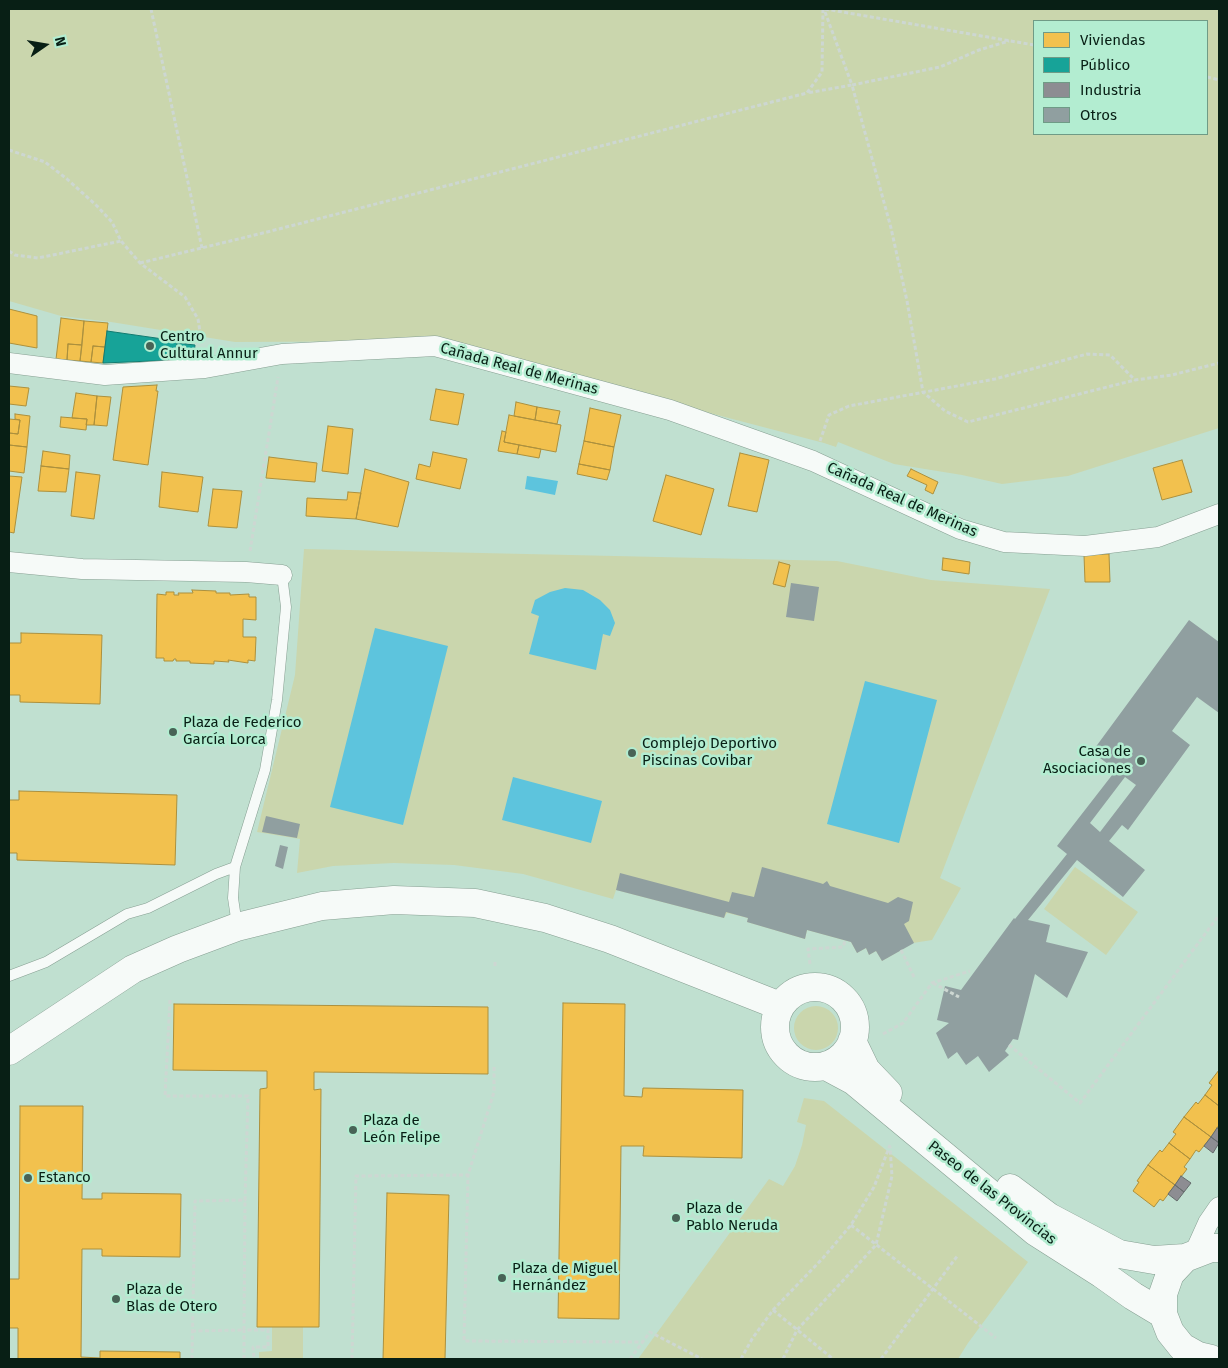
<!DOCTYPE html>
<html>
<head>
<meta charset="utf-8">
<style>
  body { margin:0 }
  #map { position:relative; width:1228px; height:1368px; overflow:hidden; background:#c0e0d0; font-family:"Fira Sans",sans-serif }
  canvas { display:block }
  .frame { position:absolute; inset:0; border:10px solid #081f15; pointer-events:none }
  .legend { position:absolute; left:1033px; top:20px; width:175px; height:115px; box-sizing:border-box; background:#b3edd1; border:1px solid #6f9b86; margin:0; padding:6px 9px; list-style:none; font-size:15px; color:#081f15 }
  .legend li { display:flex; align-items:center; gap:10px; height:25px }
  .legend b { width:25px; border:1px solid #6f9b86 }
  .north { position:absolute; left:20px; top:20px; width:50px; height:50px; -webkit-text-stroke:4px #b3edd1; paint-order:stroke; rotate:77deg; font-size:14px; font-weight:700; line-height:20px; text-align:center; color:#081f15 }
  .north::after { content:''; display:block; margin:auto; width:18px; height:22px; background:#081f15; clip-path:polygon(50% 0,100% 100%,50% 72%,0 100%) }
</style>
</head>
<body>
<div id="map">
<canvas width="1228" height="1368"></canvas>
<div class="frame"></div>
<ul class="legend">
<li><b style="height:14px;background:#f2c14e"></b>Viviendas</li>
<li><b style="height:14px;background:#17a398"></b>Público</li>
<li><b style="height:14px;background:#8d8d92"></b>Industria</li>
<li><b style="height:14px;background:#909fa0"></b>Otros</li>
</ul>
<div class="north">N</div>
</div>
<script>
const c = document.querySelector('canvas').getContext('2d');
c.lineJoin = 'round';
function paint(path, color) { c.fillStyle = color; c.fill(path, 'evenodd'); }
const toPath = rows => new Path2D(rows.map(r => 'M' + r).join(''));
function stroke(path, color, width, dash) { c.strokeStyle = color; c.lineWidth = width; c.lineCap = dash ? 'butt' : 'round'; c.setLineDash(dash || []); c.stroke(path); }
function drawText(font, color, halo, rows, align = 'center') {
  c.font = font + ' "Fira Sans",sans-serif'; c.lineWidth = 5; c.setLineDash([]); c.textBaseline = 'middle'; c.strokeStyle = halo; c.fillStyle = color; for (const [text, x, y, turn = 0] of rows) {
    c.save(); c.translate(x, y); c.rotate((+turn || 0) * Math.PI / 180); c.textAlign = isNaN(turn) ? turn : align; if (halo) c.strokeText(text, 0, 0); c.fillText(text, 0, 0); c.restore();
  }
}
const green = toPath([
  [9,9,1219,9,1219,428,1068,476,1002,484,962,475,894,464,838,442,836,447,824,443,435,341,235,342,111,322,61,316,9,301],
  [1034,21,1207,21,1207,134,1034,134],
  [304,549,837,561,931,580,1050,589,940,878,961,888,932,940,913,943,882,961,876,951,869,955,866,948,857,953,851,942,807,930,805,939,747,922,748,918,727,913,724,918,616,890,613,899,523,874,454,865,394,863,333,866,297,873,300,839,257,832,295,675],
  [1075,867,1138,912,1106,955,1044,909],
  '794 1028a22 22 0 1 1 44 0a22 22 0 1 1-44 0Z',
  [804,1098,824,1101,1028,1262,968,1343,958,1359,638,1359,769,1179,783,1186,795,1166,802,1145,806,1125,797,1122],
  [272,1327,303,1327,303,1359,259,1359,259,1352,272,1351]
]);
const water = toPath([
  [527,476,558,481,555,495,525,489],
  [565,588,583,590,600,600,610,610,615,623,610,636,603,634,596,670,529,654,539,616,531,613,535,600,550,592],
  [375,628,448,646,403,825,330,807],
  [865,681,937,700,899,843,827,824],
  [513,777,602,801,591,843,502,820]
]);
const homes = toPath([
  [9,309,37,316,37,348,9,343,9,309],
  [61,318,84,321,82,345,68,344,67,360,56,359,61,318],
  [84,321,108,323,105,347,93,346,91,362,80,361,84,321],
  [68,344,82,345,80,361,67,360,68,344],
  [93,346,105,347,103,363,91,362,93,346],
  [157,385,156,391,158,391,148,465,113,460,123,387,157,385],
  [9,386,29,388,26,406,9,404,9,386],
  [436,389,464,394,458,425,430,420,436,389],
  [76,393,97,396,94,425,86,425,87,419,72,418,76,393],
  [97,396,111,397,107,426,94,425,97,396],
  [516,402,537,407,535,420,514,416,516,402],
  [537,407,560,411,557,424,535,420,537,407],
  [590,408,621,415,614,447,584,441,590,408],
  [15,414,30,416,27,447,9,445,9,433,18,434,20,420,15,419,15,414],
  [509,415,561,425,556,452,504,442,509,415],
  [61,417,87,419,86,430,60,427,61,417],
  [9,419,20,420,18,434,9,433,9,419],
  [328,426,353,429,348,474,322,471,328,426],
  [502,431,506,432,504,442,519,445,517,454,498,451,502,431],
  [584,441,614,447,610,470,579,464,584,441],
  [9,445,27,447,24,473,9,471,9,445],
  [519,445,541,449,539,458,517,454,519,445],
  [43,451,70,455,69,469,41,466,43,451],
  [433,452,467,459,460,489,416,479,419,464,430,467,433,452],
  [740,453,769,460,757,512,728,506,740,453],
  [269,457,317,463,315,482,266,478,269,457],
  [1182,460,1192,492,1162,500,1153,468,1182,460],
  [579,464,610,470,607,480,577,474,579,464],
  [41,466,69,469,66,492,38,491,41,466],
  [365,469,409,482,398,527,356,519,365,469],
  [911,469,938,482,933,494,925,490,927,485,907,476,911,469],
  [76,472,100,475,94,519,71,516,76,472],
  [162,472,203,477,198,512,159,507,162,472],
  [666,475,714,489,701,535,653,521,666,475],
  [9,476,22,477,14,533,9,532,9,476],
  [213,489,242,491,237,528,208,526,213,489],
  [348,492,361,493,356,519,306,516,307,498,347,500,348,492],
  [1109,554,1110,582,1085,582,1084,555,1109,554],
  [943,558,970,562,969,574,942,570,943,558],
  [779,562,790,565,785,587,773,584,779,562],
  [192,590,216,591,216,593,230,593,230,595,249,594,249,597,256,597,256,620,243,619,243,637,256,637,255,661,248,660,248,663,228,660,229,662,214,661,214,664,190,663,190,661,176,661,176,659,174,659,173,661,164,661,164,658,156,658,157,594,166,595,166,592,174,592,174,595,179,595,178,593,193,593,192,590],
  [21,633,102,635,100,704,20,702,20,695,9,695,9,643,21,643,21,633],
  [19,791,177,795,175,865,17,860,17,853,9,853,9,800,19,800,19,791],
  [563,1003,625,1004,624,1096,642,1097,643,1088,743,1090,742,1158,643,1156,644,1146,621,1146,619,1319,558,1318,563,1003],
  [174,1004,488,1007,488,1074,314,1072,314,1090,321,1089,319,1327,257,1327,260,1089,267,1088,267,1071,173,1070,174,1004],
  [1219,1070,1219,1106,1205,1095,1212,1085,1209,1083,1219,1070],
  [1205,1095,1219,1106,1219,1125,1211,1137,1184,1117,1196,1102,1198,1104,1205,1095],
  [20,1106,83,1106,82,1199,102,1199,102,1193,181,1194,180,1257,102,1256,102,1249,82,1249,81,1357,100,1358,100,1351,180,1352,180,1359,18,1359,18,1328,9,1328,9,1279,19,1279,20,1106],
  [1184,1117,1211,1137,1199,1152,1196,1150,1190,1159,1169,1143,1176,1134,1173,1132,1184,1117],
  [1169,1143,1190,1159,1184,1167,1187,1169,1175,1185,1148,1165,1160,1150,1162,1152,1169,1143],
  [1148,1165,1175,1185,1163,1201,1160,1199,1154,1207,1133,1191,1139,1182,1137,1181,1148,1165],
  [387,1193,449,1195,445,1359,383,1359,387,1193]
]);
const public = toPath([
  [107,331,177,341,176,360,103,363,107,331],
  [177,343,195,345,194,354,176,353,177,343]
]);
const industry = toPath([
  [1217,1128,1219,1129,1219,1143,1211,1137,1217,1128],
  [1211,1137,1219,1143,1213,1153,1204,1146,1211,1137],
  [1181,1176,1191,1183,1184,1192,1175,1185,1181,1176],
  [1175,1185,1184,1192,1177,1201,1168,1194,1175,1185]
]);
const building = toPath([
  [791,583,819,587,814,621,786,617],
  [1189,620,1219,642,1219,713,1197,697,1172,731,1190,745,1128,830,1122,825,1109,841,1145,870,1123,897,1077,860,1028,920,1050,925,1046,942,1088,952,1067,998,1035,974,1018,1040,1013,1039,1005,1051,1009,1055,989,1072,978,1056,966,1065,957,1052,948,1059,936,1033,949,1023,937,1020,945,986,961,990,1014,918,1015,919,1067,854,1057,846,1116,770,1092,752],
  [1125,777,1136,785,1100,832,1090,823],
  [266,816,300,824,297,838,262,832],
  [280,845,288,847,283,869,275,866],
  [762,867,820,883,823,884,827,881,830,886,888,903,898,897,913,902,909,921,904,924,914,943,882,961,876,951,869,955,866,948,857,953,851,942,807,930,805,939,747,922,748,918,726,912,724,918,616,890,620,873,729,902,732,892,754,897]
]);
const path = toPath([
  [151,9,202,248],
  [823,9,822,72,807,93,852,85,891,228,907,301,923,392,945,411,968,422,1135,380],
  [825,9,1034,45],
  [825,12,852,85,940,67,979,50,1009,41],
  [1207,77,1219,80],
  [9,150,45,162,67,179,97,206,112,222,121,241,140,263,185,297,198,319,202,345],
  [9,251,15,255,38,258,121,241],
  [140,263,267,232,807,93],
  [820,441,829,415,849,406,995,379,1087,354,1110,355,1135,380,1172,375,1219,363],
  [250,551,278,377],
  [901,950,914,977],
  [810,964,808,949,843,947,845,941],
  [495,966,495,960],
  [933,983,959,997],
  [170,1000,165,1096,248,1096,245,1200,195,1201,192,1359],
  [883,1034,903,1023,932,983,970,971],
  [1009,1045,1080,1103,1219,915],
  [494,1067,494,1092,468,1175,464,1341,642,1342],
  [851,1225,996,1338],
  [773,1310,833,1359],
  [192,1331,244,1330,245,1200],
  [244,1359,244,1330,268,1330,268,1347,253,1347,254,1359],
  [352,1359,356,1176,468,1175],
  [630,1359,650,1332,702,1359],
  [741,1359,752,1339,773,1310,823,1258,851,1225,874,1187,890,1145],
  [783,1359,797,1330,876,1245,892,1176,890,1147],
  [881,1359,958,1255]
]);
const lane = toPath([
  [237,925,233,898,235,867,265,770,277,700,286,607,282,575],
  [9,976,46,962,127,914,148,908,216,874,235,867]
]);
const street = toPath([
  [9,363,105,375,205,368,282,354,435,346,670,410,813,461,960,529,1004,542,1085,546,1158,537,1219,514],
  [9,562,82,569,246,572,282,575],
  [1194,1254,1208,1223,1219,1207]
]);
const secondary = toPath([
  '775 1027a40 40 0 1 1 80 0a40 40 0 1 1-80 0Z',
  [852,1041,866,1070,888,1093],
  [9,1051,133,969,178,949,237,927,322,906,394,900,475,903,545,918,610,939,780,1006],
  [826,1066,854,1081,1036,1232,1102,1274,1133,1296,1163,1314],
  [1010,1188,1049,1217,1119,1254,1154,1260,1185,1258],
  [1211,1359,1198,1356,1182,1347,1170,1332,1163,1314,1163,1294,1170,1274,1185,1258,1211,1248,1219,1248]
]);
const markers = [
  [150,346,5,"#486356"],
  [173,732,5,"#486356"],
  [632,753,5,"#486356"],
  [1141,761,5,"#486356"],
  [353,1130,5,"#486356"],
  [28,1178,5,"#486356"],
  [676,1218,5,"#486356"],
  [502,1278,5,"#486356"],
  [116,1299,5,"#486356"]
];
const poiNames = [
  ["Centro",160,337],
  ["Cultural Annur",160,354],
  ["Plaza de Federico",183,723],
  ["García Lorca",183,740],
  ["Complejo Deportivo",642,744],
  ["Piscinas Covibar",642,761],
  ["Casa de",1131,752,"right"],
  ["Asociaciones",1131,769,"right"],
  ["Plaza de",363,1121],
  ["León Felipe",363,1138],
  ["Estanco",38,1178],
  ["Plaza de",686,1209],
  ["Pablo Neruda",686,1226],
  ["Plaza de Miguel",512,1269],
  ["Hernández",512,1286],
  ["Plaza de",126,1290],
  ["Blas de Otero",126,1307]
];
const streetNames = [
  ["Cañada Real de Merinas",519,369,15],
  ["Cañada Real de Merinas",902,500,24],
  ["Paseo de las Provincias",992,1193,38]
];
paint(green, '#cad6ad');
paint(water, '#5dc4dd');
paint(homes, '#f2c14e');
stroke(homes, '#ac903d', 1);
paint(public, '#17a398');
stroke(public, '#127b71', 1);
paint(industry, '#8d8d92');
stroke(industry, '#656c6c', 1);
paint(building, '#909fa0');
stroke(lane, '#869f92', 11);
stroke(street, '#869f92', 21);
stroke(secondary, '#869f92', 29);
stroke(path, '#cdd7d2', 3, [4, 2.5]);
stroke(lane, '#f6faf8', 10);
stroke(street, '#f6faf8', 20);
stroke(secondary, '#f6faf8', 28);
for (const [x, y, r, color] of markers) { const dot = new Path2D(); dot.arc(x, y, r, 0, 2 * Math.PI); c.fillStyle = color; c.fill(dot); stroke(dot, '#b3edd1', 2); }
drawText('15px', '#081f15', '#b3edd1', poiNames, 'left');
drawText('15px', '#081f15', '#b3edd1', streetNames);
</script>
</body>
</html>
